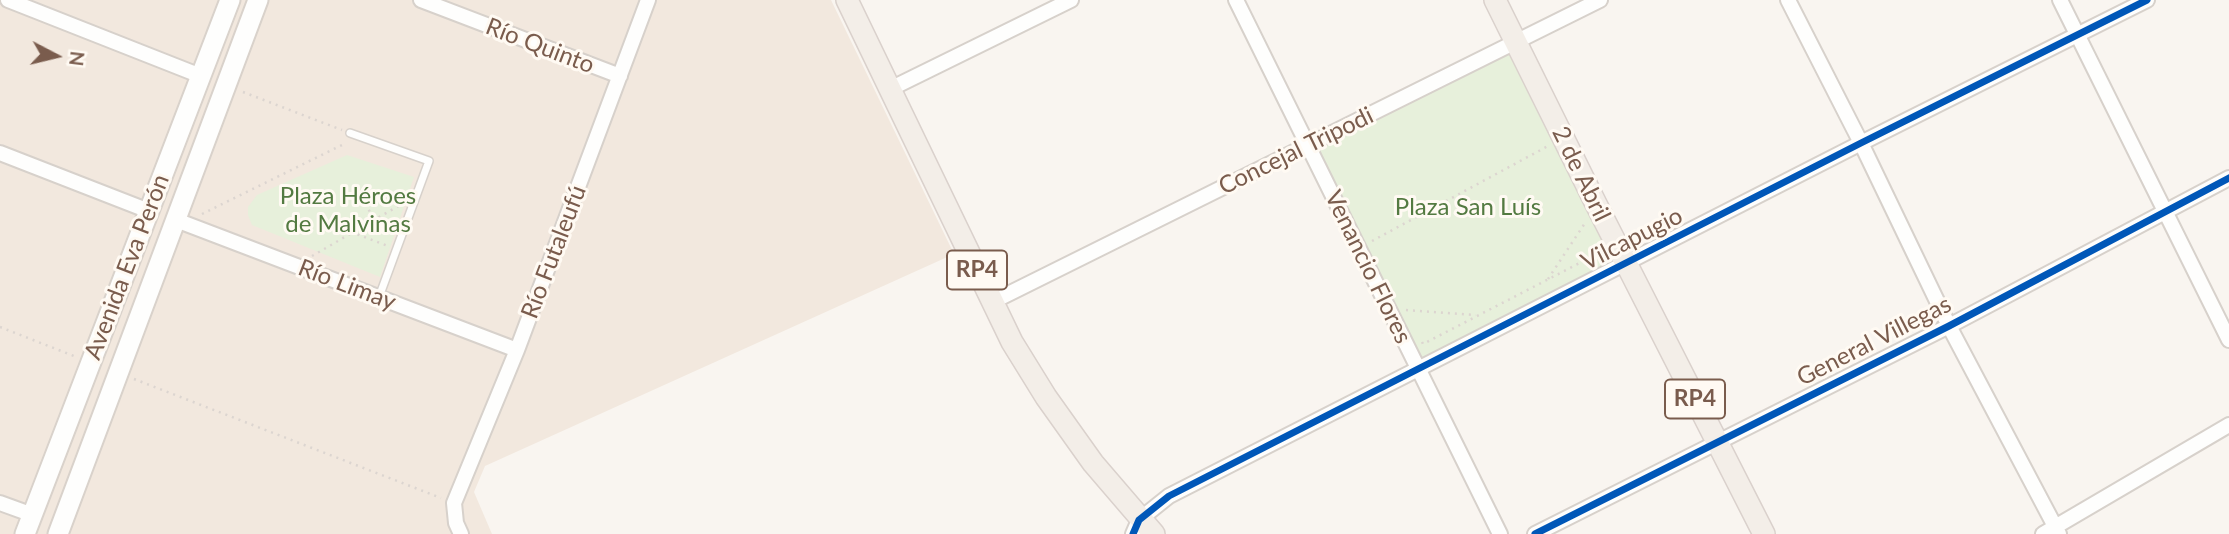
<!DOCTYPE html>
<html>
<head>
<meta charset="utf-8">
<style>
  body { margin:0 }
  #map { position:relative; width:2229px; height:534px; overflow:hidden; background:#f9f5f0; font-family:Lato,sans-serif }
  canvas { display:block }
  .north { position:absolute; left:21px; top:21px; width:70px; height:70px; -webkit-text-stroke:5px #fffaf3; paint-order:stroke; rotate:97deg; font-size:19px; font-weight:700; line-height:28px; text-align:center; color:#7a5c4d }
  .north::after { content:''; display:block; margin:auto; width:24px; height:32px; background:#7a5c4d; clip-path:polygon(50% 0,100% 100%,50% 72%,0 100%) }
</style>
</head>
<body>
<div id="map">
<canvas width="2229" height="534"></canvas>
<div class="north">N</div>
</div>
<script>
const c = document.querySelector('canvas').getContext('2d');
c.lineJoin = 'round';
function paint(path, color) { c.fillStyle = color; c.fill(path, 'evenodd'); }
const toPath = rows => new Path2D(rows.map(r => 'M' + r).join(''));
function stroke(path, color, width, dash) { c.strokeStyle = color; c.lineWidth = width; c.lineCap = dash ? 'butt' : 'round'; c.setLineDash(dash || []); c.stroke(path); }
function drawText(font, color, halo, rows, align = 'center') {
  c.font = font + ' Lato,sans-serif'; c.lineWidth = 6; c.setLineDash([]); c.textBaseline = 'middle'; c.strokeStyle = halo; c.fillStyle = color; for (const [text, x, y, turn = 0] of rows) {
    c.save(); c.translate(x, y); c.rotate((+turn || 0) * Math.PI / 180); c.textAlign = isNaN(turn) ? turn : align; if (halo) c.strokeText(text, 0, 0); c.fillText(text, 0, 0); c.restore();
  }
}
const residential = toPath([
  [0,0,831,0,954,254,485,466,474,492,492,534,0,534]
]);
const green = toPath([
  [1517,42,1626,264,1419,370,1307,145],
  [347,155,414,177,380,277,252,225,248,215,248,207,257,195]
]);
const path = toPath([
  [243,92,342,130],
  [363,197,373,219],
  [202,214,346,143],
  [351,232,388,246],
  [1372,241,1548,146],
  [312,256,400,205],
  [1548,279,1585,223],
  [1406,310,1476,315],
  [0,327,74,356],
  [1422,342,1423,344,1599,253],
  [134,379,441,498]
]);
const service = toPath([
  [350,133,429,161,379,297]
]);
const minor = toPath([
  [8,0,201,76],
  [421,0,620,76],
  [1236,0,1500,534],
  [1788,0,1861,143,1949,326,2059,534],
  [2060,0,2229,340],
  [890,89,1071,0],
  [0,153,149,211],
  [176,220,517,350],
  [992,302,1600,0],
  [0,503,33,515],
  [461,534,456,523,454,503,517,350,648,0],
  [1133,534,1139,520,1169,496,1861,143,2147,0],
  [1535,534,1949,326,2229,178],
  [2043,534,2229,425]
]);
const secondary = toPath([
  [25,534,230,0],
  [58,534,258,0]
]);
const primary = toPath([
  [847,0,1012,342,1046,397,1093,463,1154,534],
  [1495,0,1596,204,1764,534]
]);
const cycleway = toPath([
  [1133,534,1139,520,1169,496,1861,143,2147,0],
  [1535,534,1949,326,2229,178]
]);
const shields = [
  [977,270,60],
  [1695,399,60]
];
const shieldNames = [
  ["RP4",977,270],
  ["RP4",1695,399]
];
const streetNames = [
  ["Río Quinto",540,46,21],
  ["Concejal Tripodi",1296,151,-26],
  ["2 de Abril",1581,174,64],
  ["Vilcapugio",1632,239,-27],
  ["Río Futaleufú",554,252,-69],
  ["Avenida Eva Perón",127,267,-69],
  ["Venancio Flores",1368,267,64],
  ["Río Limay",347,285,21],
  ["General Villegas",1874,341,-27]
];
const parkNames = [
  ["Plaza Héroes",348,196],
  ["de Malvinas",348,224],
  ["Plaza San Luís",1468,207]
];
paint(residential, '#f2e8de');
paint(green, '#e7f0db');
stroke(service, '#d7d1cb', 10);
stroke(minor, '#d7d1cb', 18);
stroke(secondary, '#d9d2cb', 23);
stroke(primary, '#dad1cc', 24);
stroke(path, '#dcd5d0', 2.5, [2, 5]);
stroke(service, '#fefefd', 7);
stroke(minor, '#fefefd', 14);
stroke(secondary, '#fefefd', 19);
stroke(primary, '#f3eee8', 21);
stroke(cycleway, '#0057b8', 7);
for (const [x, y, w] of shields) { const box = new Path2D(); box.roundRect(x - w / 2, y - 19.5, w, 39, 5); c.fillStyle = '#fffaf3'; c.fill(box); stroke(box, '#7a5c4d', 2); }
drawText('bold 23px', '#7a5c4d', null, shieldNames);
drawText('24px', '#7a5c4d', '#fffaf3', streetNames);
drawText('24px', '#537a41', '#fffaf3', parkNames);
</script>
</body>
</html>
